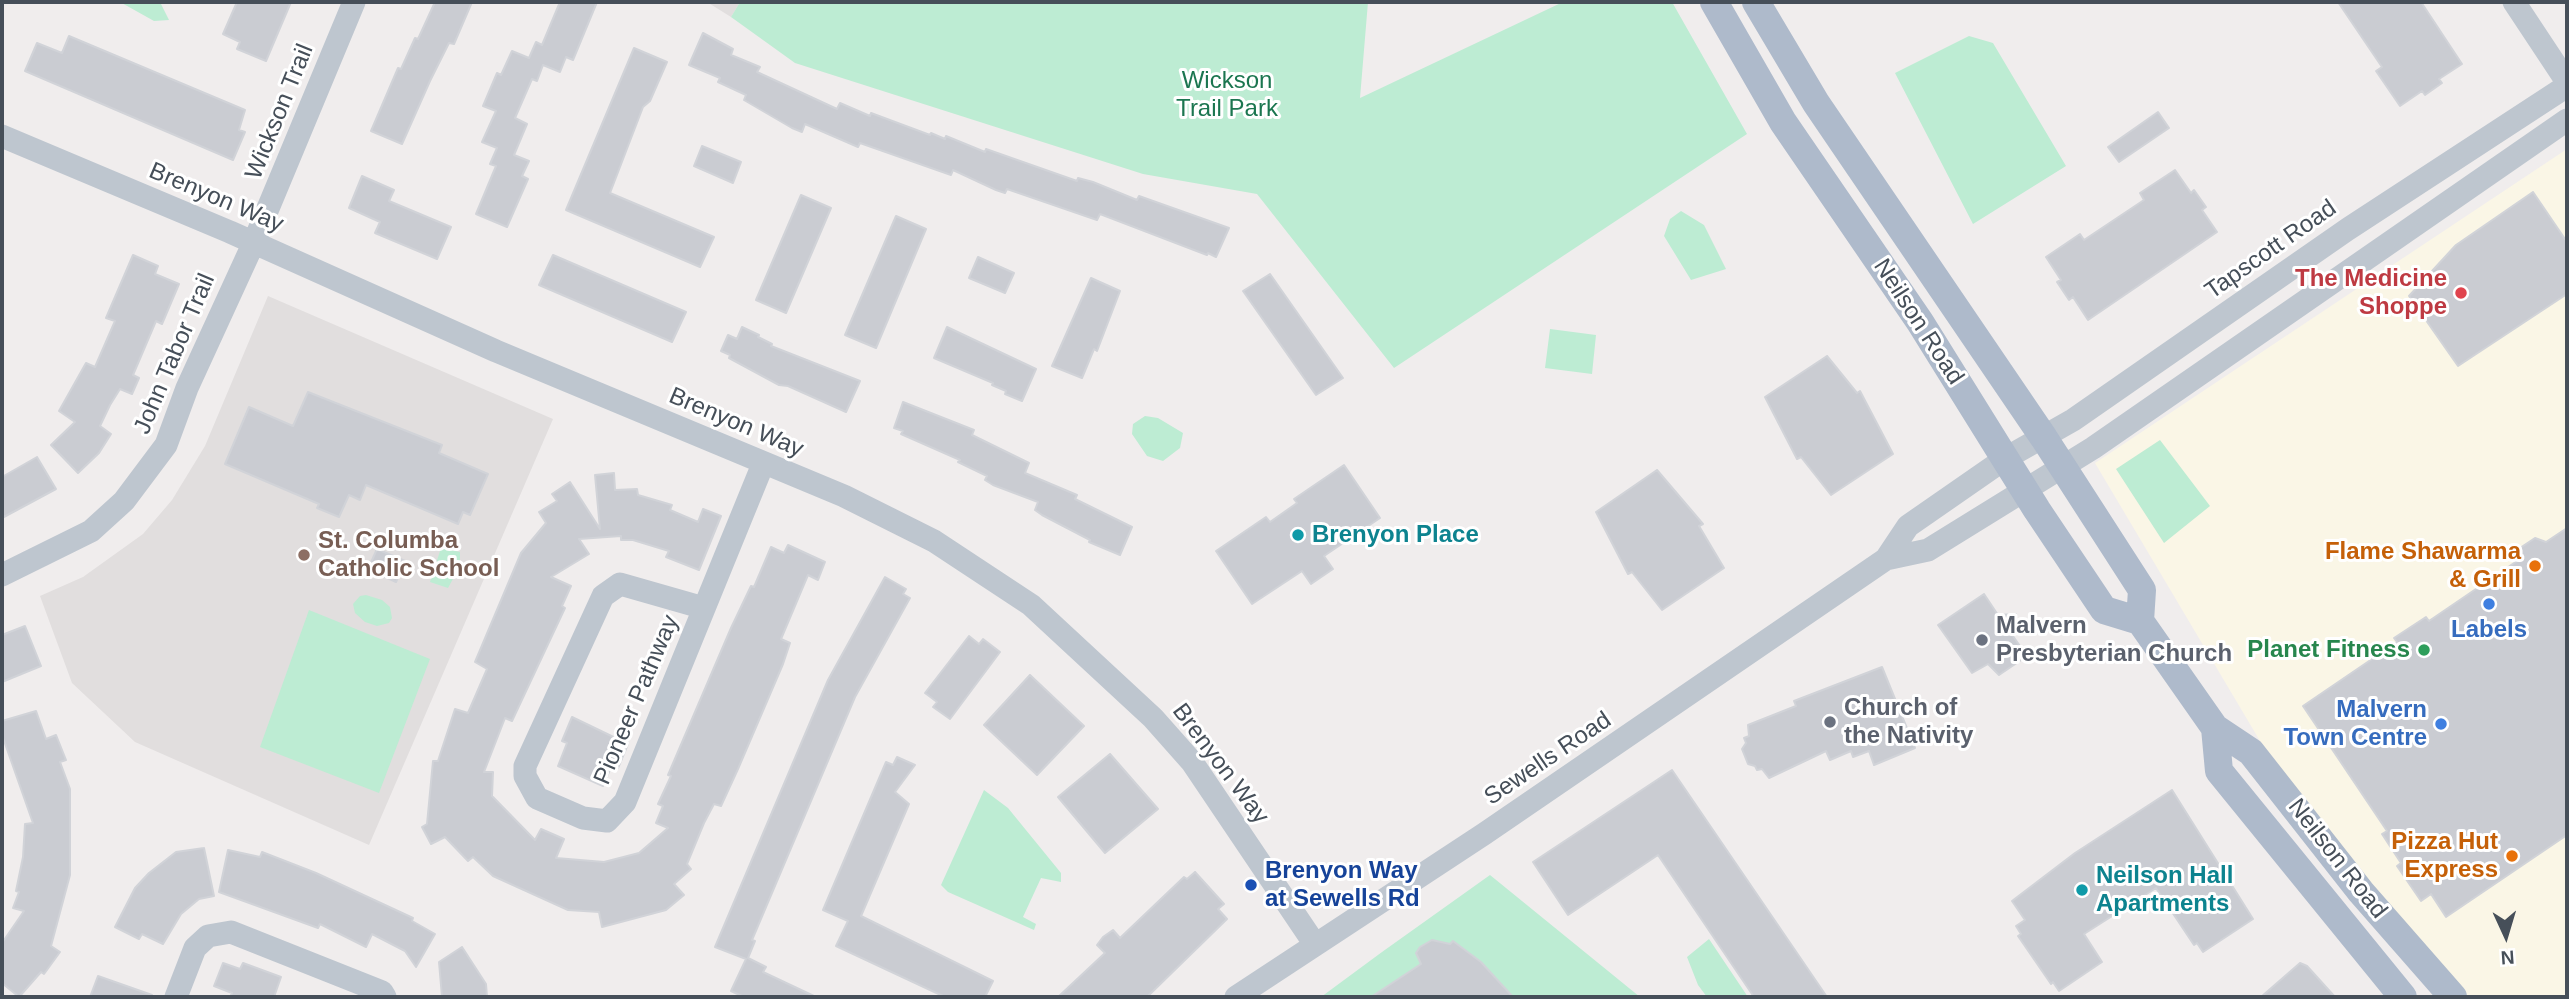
<!DOCTYPE html>
<html>
<head>
<meta charset="utf-8">
<style>
  body { margin:0 }
  #map { position:relative; width:2569px; height:999px; overflow:hidden; background:#f0eded; font-family:Helvetica,sans-serif }
  canvas { display:block }
  .frame { position:absolute; inset:0; border:4px solid #464f59; pointer-events:none }
  .north { position:absolute; left:2471px; top:901px; width:70px; height:70px; -webkit-text-stroke:5px #fff; paint-order:stroke; rotate:176deg; font-size:19px; font-weight:700; line-height:28px; text-align:center; color:#464f59 }
  .north::after { content:''; display:block; margin:auto; width:24px; height:32px; background:#464f59; clip-path:polygon(50% 0,100% 100%,50% 72%,0 100%) }
</style>
</head>
<body>
<div id="map">
<canvas width="2569" height="999"></canvas>
<div class="frame"></div>
<div class="north">N</div>
</div>
<script>
const c = document.querySelector('canvas').getContext('2d');
c.lineJoin = 'round';
function paint(path, color) { c.fillStyle = color; c.fill(path, 'evenodd'); }
const toPath = rows => new Path2D(rows.map(r => 'M' + r).join(''));
function stroke(path, color, width, dash) { c.strokeStyle = color; c.lineWidth = width; c.lineCap = dash ? 'butt' : 'round'; c.setLineDash(dash || []); c.stroke(path); }
function drawText(font, color, halo, rows, align = 'center') {
  c.font = font + ' Helvetica,sans-serif'; c.lineWidth = 6; c.setLineDash([]); c.textBaseline = 'middle'; c.strokeStyle = halo; c.fillStyle = color; for (const [text, x, y, turn = 0] of rows) {
    c.save(); c.translate(x, y); c.rotate((+turn || 0) * Math.PI / 180); c.textAlign = isNaN(turn) ? turn : align; if (halo) c.strokeText(text, 0, 0); c.fillText(text, 0, 0); c.restore();
  }
}
const commercial = toPath([
  [2567,149,2567,997,2466,997,2377,895,2260,741,2095,463]
]);
const education = toPath([
  [707,2,740,2,731,17],
  [268,296,553,419,369,845,135,742,72,683,40,596,83,577,143,534,172,500,205,446]
]);
const green = toPath([
  [120,2,160,2,169,20,154,21],
  [740,2,1368,2,1360,98,1563,2,1672,2,1747,134,1394,368,1257,194,1143,174,795,63,731,17],
  [1969,36,1993,43,2066,166,1973,224,1895,73],
  [1681,211,1704,225,1726,269,1691,280,1664,236,1670,219],
  [1550,329,1596,335,1592,374,1545,368],
  [1145,416,1158,418,1183,433,1180,448,1163,461,1147,456,1132,434,1133,424],
  [2160,440,2210,506,2164,543,2116,469],
  [441,548,460,552,460,566,448,588,430,582],
  [366,595,382,600,390,607,392,618,389,623,377,626,365,622,355,613,353,604,360,596],
  [309,610,430,659,379,793,260,747],
  [984,790,1008,808,1061,873,1061,882,1041,878,1023,917,1036,924,1034,930,948,892,941,885],
  [1490,875,1640,997,1321,997,1382,952],
  [1709,939,1748,997,1707,997,1698,985,1687,957]
]);
const building = toPath([
  [237,2,291,2,266,61,237,49,240,42,223,34,237,2],
  [435,2,472,2,454,44,449,43,430,81,402,144,371,131,398,68,401,69,415,38,418,39,435,2],
  [560,2,597,2,573,60,566,57,560,72,543,65,537,81,532,79,515,118,527,124,514,155,529,161,522,176,528,179,507,227,476,214,496,166,490,164,497,148,482,142,496,111,483,106,497,73,501,75,512,51,529,58,536,42,542,45,560,2],
  [2338,2,2421,2,2462,64,2439,79,2442,83,2425,95,2422,91,2400,106,2376,71,2382,67,2338,2],
  [703,33,733,49,731,55,760,67,757,72,837,109,840,103,870,116,871,113,930,135,931,133,945,139,946,136,985,152,986,149,1077,181,1078,178,1093,182,1137,200,1139,196,1229,228,1216,257,1208,253,1207,255,1100,214,1097,220,1007,189,1005,193,996,190,953,170,951,175,860,143,858,147,805,124,802,132,792,128,744,100,746,95,718,82,720,78,689,65,703,33],
  [69,36,245,110,239,130,245,132,233,160,25,71,37,43,62,53,69,36],
  [634,48,667,62,650,101,643,107,610,193,714,237,700,267,566,210,634,48],
  [2158,112,2169,128,2119,162,2108,147,2158,112],
  [702,146,741,162,733,183,694,166,702,146],
  [2175,170,2191,193,2194,190,2206,207,2202,210,2217,232,2088,320,2073,297,2069,300,2057,282,2061,280,2046,257,2080,234,2084,240,2144,200,2140,193,2175,170],
  [362,176,394,190,389,201,451,227,437,259,375,233,380,222,349,208,362,176],
  [2533,192,2567,242,2567,294,2458,366,2409,296,2456,245,2533,192],
  [801,195,831,208,786,313,756,300,801,195],
  [896,216,926,229,876,348,845,335,896,216],
  [133,255,158,266,155,274,179,284,162,324,156,321,133,375,139,378,132,394,120,389,110,405,100,426,111,434,99,453,78,473,51,445,75,422,59,411,86,363,95,367,115,321,106,318,133,255],
  [553,255,686,312,672,342,539,285,553,255],
  [978,257,1014,273,1005,293,969,278,978,257],
  [1270,274,1343,378,1316,395,1243,291,1270,274],
  [1091,278,1120,291,1097,351,1094,349,1082,378,1052,366,1091,278],
  [742,327,759,335,758,337,772,344,771,346,860,381,846,412,788,386,779,385,729,358,730,355,721,351,728,335,737,339,742,327],
  [947,327,1036,369,1022,401,1005,394,1006,391,992,385,993,383,934,358,947,327],
  [1827,356,1857,393,1860,391,1893,454,1831,495,1801,457,1797,459,1765,397,1827,356],
  [308,392,442,445,439,453,488,474,470,515,463,512,458,524,366,485,360,500,349,495,339,517,317,508,319,504,225,464,249,407,293,426,308,392],
  [903,402,974,430,972,435,1029,463,1025,473,1077,495,1075,499,1132,527,1120,555,1089,542,1090,540,1042,515,1035,510,1038,502,993,485,985,480,987,476,958,462,960,460,901,434,903,431,894,428,903,402],
  [37,457,56,489,2,518,2,477,37,457],
  [1344,465,1380,518,1324,556,1333,569,1311,584,1302,571,1252,604,1216,551,1266,517,1270,522,1297,503,1294,499,1344,465],
  [1657,470,1703,524,1699,526,1724,568,1662,610,1632,572,1628,574,1596,512,1657,470],
  [614,473,615,490,637,489,638,495,672,505,670,510,698,522,703,509,721,516,699,570,666,557,669,551,633,540,621,540,621,536,579,539,589,554,551,577,571,586,562,606,565,608,512,721,505,718,484,772,493,772,492,796,535,840,541,829,564,839,556,858,604,862,639,853,668,828,656,823,663,806,658,804,671,776,668,775,731,628,751,586,754,587,771,547,784,553,788,545,825,562,818,580,808,575,781,639,790,643,783,664,738,769,721,806,714,804,704,823,687,864,691,869,674,884,684,895,666,910,602,927,599,912,568,910,493,876,473,857,468,861,445,837,431,844,422,827,427,824,433,761,438,761,455,709,468,713,487,669,475,662,521,553,546,523,539,512,557,501,552,494,570,482,600,529,595,475,614,473],
  [2567,528,2567,835,2446,917,2431,894,2421,901,2397,866,2401,863,2382,834,2387,831,2303,706,2397,642,2394,638,2426,617,2429,621,2517,561,2520,548,2535,538,2546,542,2567,528],
  [377,549,405,561,396,582,368,569,377,549],
  [885,577,906,589,903,594,910,598,855,697,752,940,755,941,748,958,766,967,763,972,816,997,744,997,731,991,746,959,715,947,828,680,885,577],
  [1984,594,1998,615,2016,614,2008,629,2027,656,1999,675,1988,664,1972,673,1938,625,1984,594],
  [25,626,41,666,2,682,2,635,25,626],
  [969,636,979,644,983,639,1000,652,950,719,933,707,937,702,925,693,969,636],
  [1882,667,1915,748,1874,765,1869,751,1853,757,1851,751,1830,760,1826,751,1769,778,1762,769,1757,770,1755,766,1748,764,1742,749,1746,743,1744,738,1749,736,1748,725,1796,706,1794,701,1882,667],
  [1030,675,1084,726,1037,775,984,725,1030,675],
  [36,711,46,739,56,735,66,760,60,762,70,789,70,875,51,946,60,952,44,974,41,972,19,997,2,983,2,943,24,911,13,908,19,892,16,891,23,857,25,824,33,823,2,735,2,721,36,711],
  [572,717,628,744,618,768,612,765,603,786,558,766,567,743,562,741,572,717],
  [1110,754,1158,809,1105,853,1058,797,1110,754],
  [897,757,915,765,895,792,909,804,861,916,993,981,985,997,945,997,836,946,848,921,823,910,886,762,893,765,897,757],
  [1672,770,1827,997,1754,997,1658,855,1568,915,1533,862,1672,770],
  [2172,790,2253,919,2203,952,2197,943,2194,945,2156,888,2084,934,2102,962,2059,991,2053,982,2051,984,2018,936,2021,934,2016,926,2025,920,2012,901,2075,853,2172,790],
  [204,848,214,896,199,899,181,914,163,944,142,934,139,939,115,927,135,888,149,873,176,852,204,848],
  [228,850,260,857,262,852,316,873,413,918,412,921,435,934,416,967,405,951,372,934,366,947,320,924,318,928,219,892,228,850],
  [1195,872,1224,904,1218,909,1227,919,1147,997,1058,997,1105,953,1097,945,1103,937,1113,930,1120,938,1184,877,1187,879,1195,872],
  [1432,940,1450,944,1453,941,1481,962,1513,997,1371,997,1421,964,1416,953,1420,947,1432,940],
  [462,947,486,984,487,997,442,997,439,962,462,947],
  [223,963,240,969,243,963,281,977,274,997,230,997,232,993,214,986,223,963],
  [2300,963,2307,966,2335,997,2261,997,2300,963],
  [98,976,152,995,151,997,90,997,98,976]
]);
const minor = toPath([
  [2514,2,2567,82],
  [2,136,230,232,496,351,844,496,934,541,1031,605,1153,718,1192,762,1314,943],
  [1886,559,1908,526,2006,458,2073,420,2348,229,2567,86],
  [2,575,91,531,124,501,166,445,187,388,254,242,354,2],
  [704,608,620,584,603,596,525,766,525,776,537,798,583,818,607,821,625,802,763,464],
  [176,997,195,948,208,936,231,932,382,992,385,997],
  [1236,997,1484,834,1886,559,1928,550,2093,448,2567,120]
]);
const major = toPath([
  [1714,2,1783,122,1920,322,2037,510,2104,610,2140,621],
  [1756,2,1816,103,2044,438,2142,590,2140,621,2215,728,2251,752,2361,892,2453,997],
  [2215,728,2219,771,2403,997]
]);
const markers = [
  [2461,293,7,"#e0444e"],
  [1298,535,7,"#0f9aa8"],
  [304,555,7,"#8d6e63"],
  [2535,566,7,"#e8710a"],
  [2489,604,7,"#3f7fe0"],
  [1982,640,7,"#6b7280"],
  [2424,650,7,"#2e9e5b"],
  [1830,722,7,"#6b7280"],
  [2441,724,7,"#3f7fe0"],
  [2512,856,7,"#e8710a"],
  [1251,885,7,"#1a4fb4"],
  [2082,890,7,"#0f9aa8"]
];
const parkNames = [
  ["Wickson",1227,81],
  ["Trail Park",1227,109]
];
const streetNames = [
  ["Wickson Trail",280,112,-68],
  ["Brenyon Way",216,198,23],
  ["Tapscott Road",2271,250,-35],
  ["Neilson Road",1918,322,57],
  ["John Tabor Trail",175,354,-67],
  ["Brenyon Way",736,423,23],
  ["Pioneer Pathway",637,700,-67],
  ["Sewells Road",1548,759,-34],
  ["Brenyon Way",1220,764,53],
  ["Neilson Road",2337,859,52]
];
const healthNames = [
  ["The Medicine",2447,279],
  ["Shoppe",2447,307]
];
const cultureNames = [
  ["Brenyon Place",1312,535],
  ["Neilson Hall",2096,876],
  ["Apartments",2096,904]
];
const educationNames = [
  ["St. Columba",318,541],
  ["Catholic School",318,569]
];
const foodNames = [
  ["Flame Shawarma",2521,552],
  ["& Grill",2521,580],
  ["Pizza Hut",2498,842],
  ["Express",2498,870]
];
const worshipNames = [
  ["Malvern",1996,626],
  ["Presbyterian Church",1996,654],
  ["Church of",1844,708],
  ["the Nativity",1844,736]
];
const shopNames = [
  ["Labels",2489,630],
  ["Malvern",2427,710,"right"],
  ["Town Centre",2427,738,"right"]
];
const leisureNames = [
  ["Planet Fitness",2410,650]
];
const transitNames = [
  ["Brenyon Way",1265,871],
  ["at Sewells Rd",1265,899]
];
paint(commercial, '#faf6e6');
paint(education, '#e1dede');
paint(green, '#bdecd3');
paint(building, '#caccd2');
stroke(building, '#d1d3d8', 2);
stroke(minor, '#bec6cf', 23);
stroke(major, '#aebacb', 28);
for (const [x, y, r, color] of markers) { const dot = new Path2D(); dot.arc(x, y, r, 0, 2 * Math.PI); c.fillStyle = color; c.fill(dot); stroke(dot, '#fff', 2.5); }
drawText('24px', '#1b7650', '#fff', parkNames);
drawText('24px', '#464f59', '#fff', streetNames);
drawText('bold 24px', '#be3a42', '#fff', healthNames, 'right');
drawText('bold 24px', '#0d838f', '#fff', cultureNames, 'left');
drawText('bold 24px', '#785e54', '#fff', educationNames, 'left');
drawText('bold 24px', '#c56008', '#fff', foodNames, 'right');
drawText('bold 24px', '#5b616d', '#fff', worshipNames, 'left');
drawText('bold 24px', '#366cbe', '#fff', shopNames);
drawText('bold 24px', '#27864d', '#fff', leisureNames, 'right');
drawText('bold 24px', '#164399', '#fff', transitNames, 'left');
</script>
</body>
</html>
